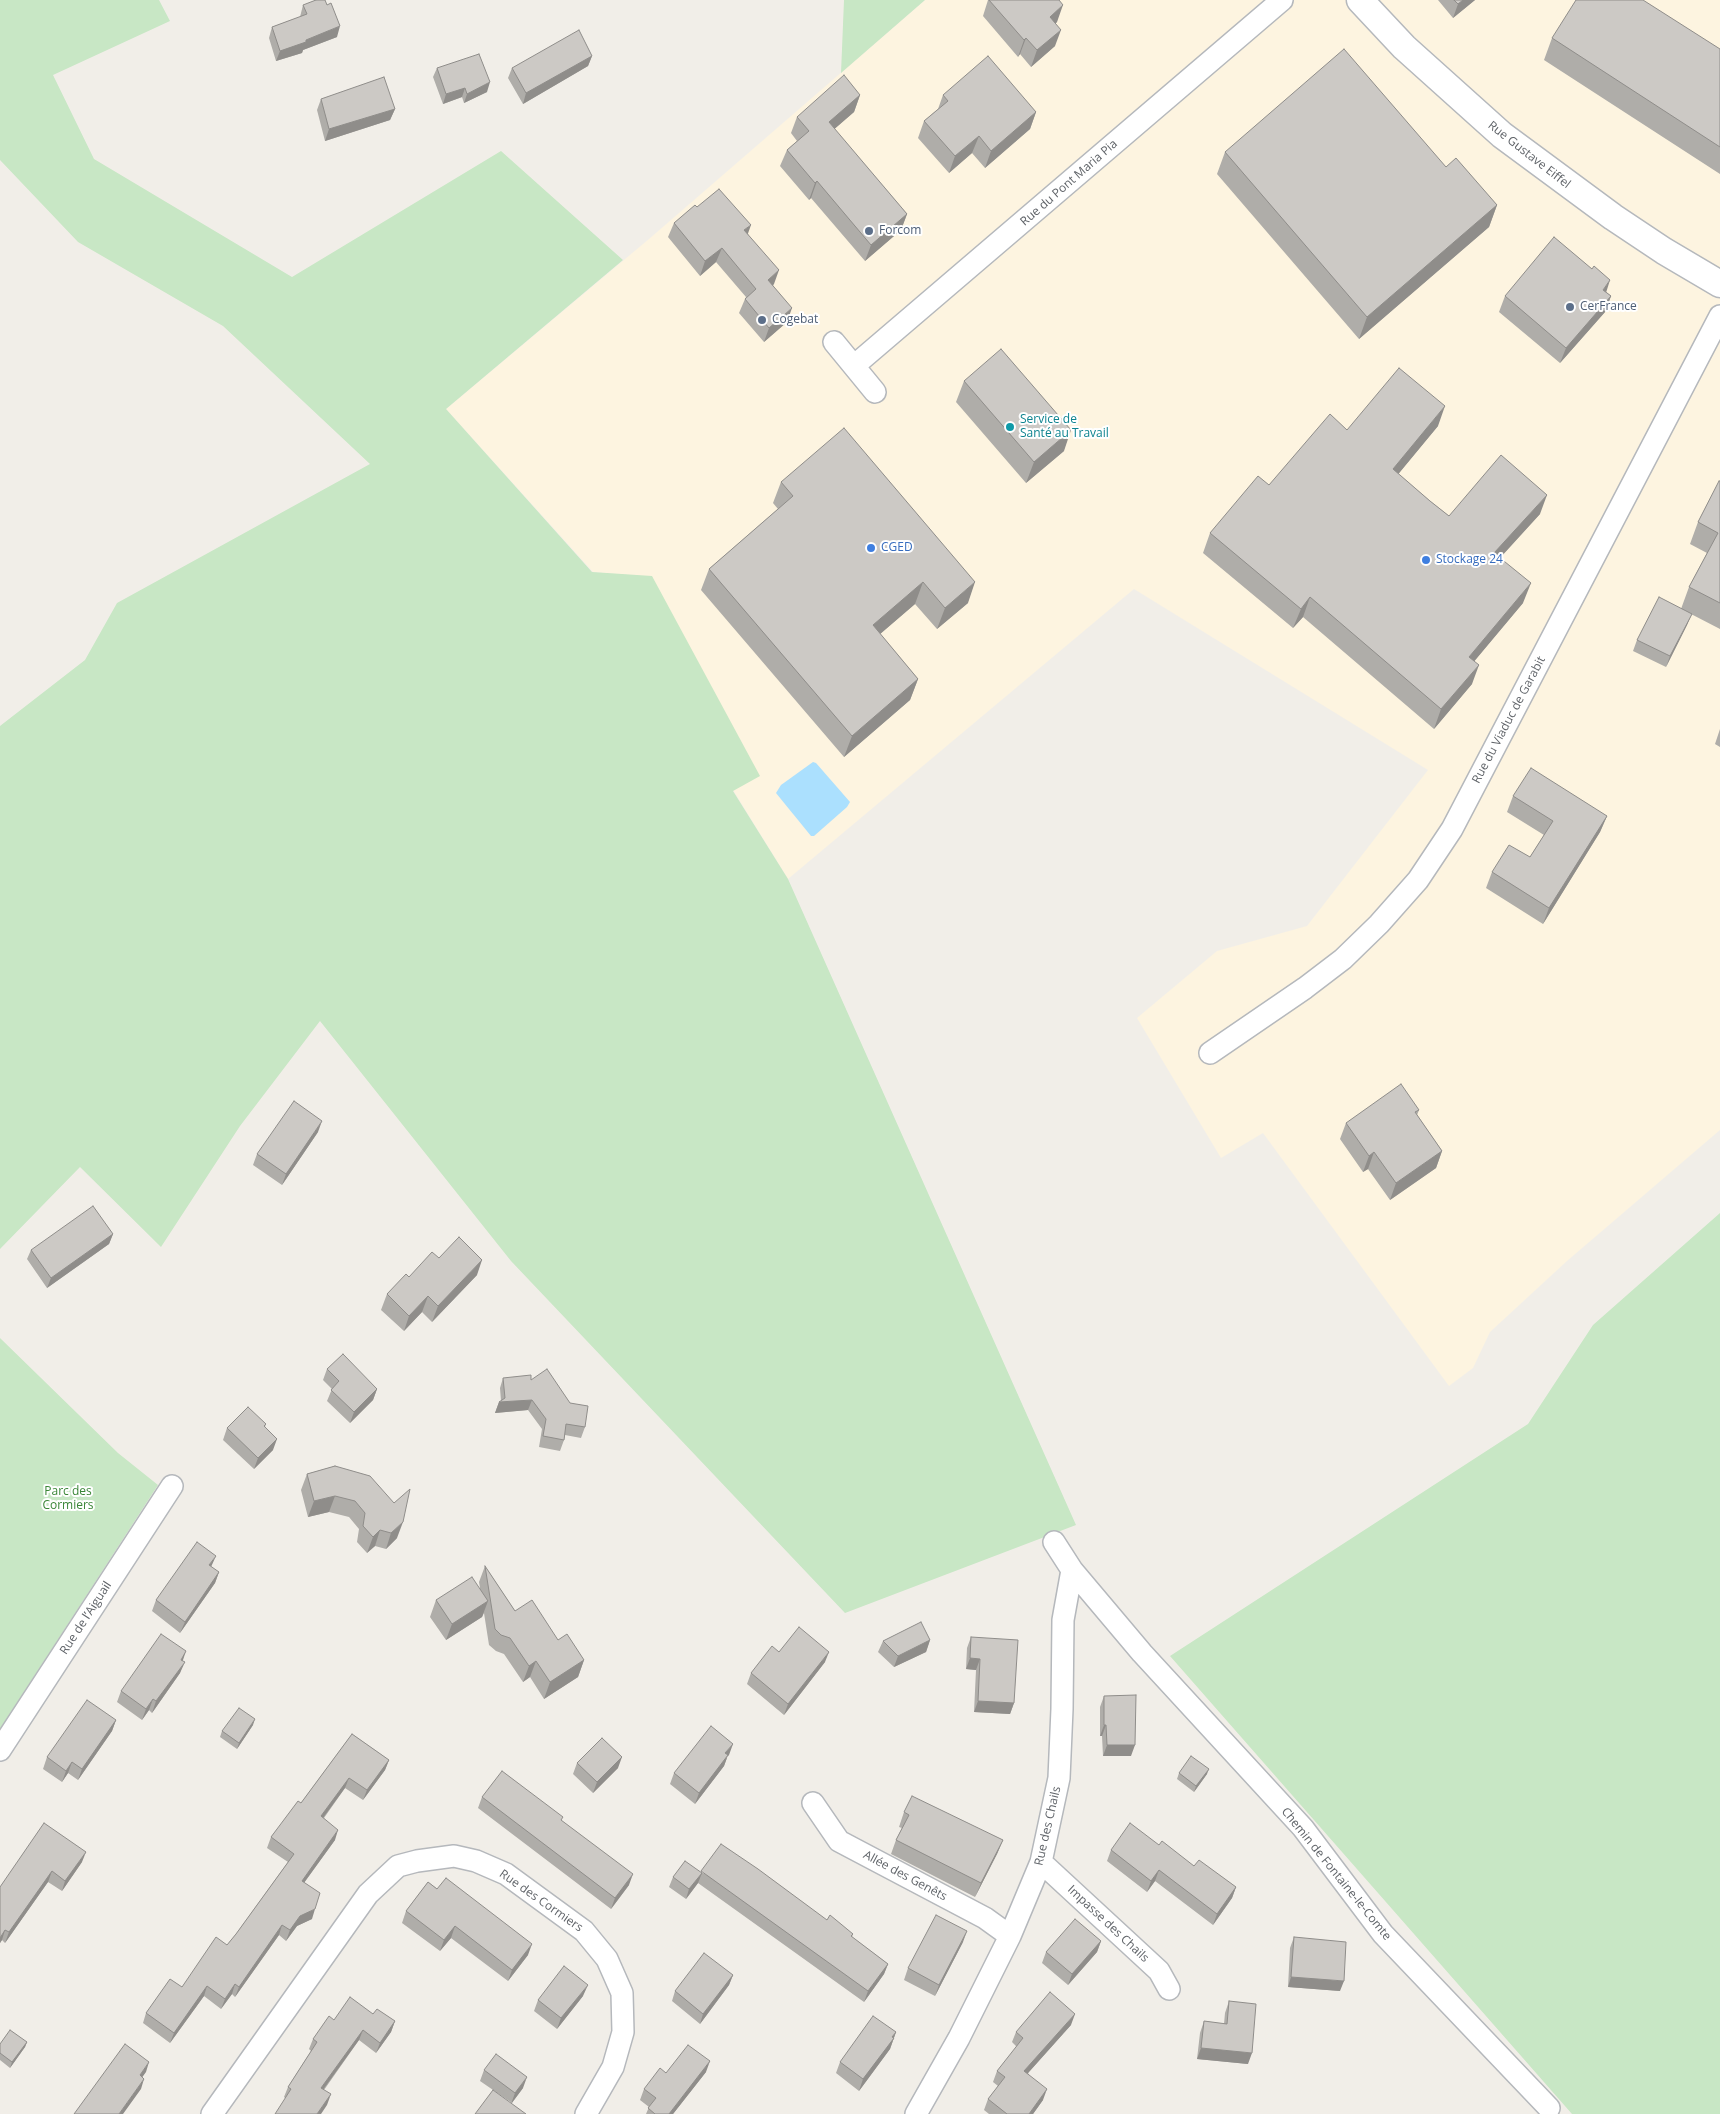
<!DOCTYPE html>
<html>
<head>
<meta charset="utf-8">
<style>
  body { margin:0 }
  canvas { display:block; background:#f1eee8 }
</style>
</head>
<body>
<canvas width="1720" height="2114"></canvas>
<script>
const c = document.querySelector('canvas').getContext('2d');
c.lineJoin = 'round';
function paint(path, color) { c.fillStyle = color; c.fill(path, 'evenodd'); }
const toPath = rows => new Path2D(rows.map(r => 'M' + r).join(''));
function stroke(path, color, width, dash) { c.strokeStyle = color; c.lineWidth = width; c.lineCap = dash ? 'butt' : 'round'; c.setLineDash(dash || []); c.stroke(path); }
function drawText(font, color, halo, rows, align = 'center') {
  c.font = font + ' "Open Sans",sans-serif'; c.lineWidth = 4; c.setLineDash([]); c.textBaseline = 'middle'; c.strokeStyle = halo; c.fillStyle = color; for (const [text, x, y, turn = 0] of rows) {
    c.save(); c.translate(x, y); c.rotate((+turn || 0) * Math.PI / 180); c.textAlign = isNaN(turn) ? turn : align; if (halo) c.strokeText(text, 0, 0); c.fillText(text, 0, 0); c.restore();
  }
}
const commercial = toPath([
  [925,0,1720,0,1720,1130,1567,1261,1490,1332,1473,1368,1449,1386,1263,1133,1221,1158,1137,1018,1217,951,1307,926,1428,770,1134,589,788,879,733,790,759,776,652,577,593,572,446,409,649,239]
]);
const green = toPath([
  [0,0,159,0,170,21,53,75,94,159,292,277,501,151,623,260,446,409,592,572,652,576,760,776,733,791,788,879,1076,1525,845,1613,511,1261,320,1021,240,1126,161,1247,80,1167,0,1249,0,726,85,660,117,603,370,464,223,326,78,242,0,160],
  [844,0,925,0,841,73],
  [1720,1213,1720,2114,1572,2114,1170,1656,1528,1424,1593,1325],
  [0,1338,118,1453,158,1485,0,1729]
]);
const water = toPath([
  [813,762,816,763,850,802,847,807,814,836,811,836,776,793,781,785]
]);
const minor = toPath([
  [834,342,875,392],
  [855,365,1282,0],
  [1210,1053,1305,988,1343,959,1379,924,1418,880,1452,829,1720,316],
  [1054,1542,1072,1570,1142,1653,1303,1828,1383,1934,1549,2108],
  [0,1750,172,1486],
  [813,1803,839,1841,985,1918,1010,1936],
  [1041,1862,1159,1971,1169,1989],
  [212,2114,368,1894,398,1866,417,1861,454,1856,476,1861,506,1874,584,1931,607,1959,622,1993,623,2032,613,2067,586,2114],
  [916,2114,959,2038,1010,1936,1041,1862,1059,1778,1062,1709,1063,1620,1072,1570]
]);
const tertiary = toPath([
  [1360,0,1404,47,1502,135,1613,217,1664,251,1720,284]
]);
const wall = toPath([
  [988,0,1059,0,1057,22,1056,23,1055,46,1031,67,1020,54,1018,57,983,16],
  [1438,0,1475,0,1453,18],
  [303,5,337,37,303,50,302,53,276,61,269,38,272,27,300,17],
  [1552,38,1720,49,1720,174,1544,60],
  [592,56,588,66,523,104,508,78,512,68],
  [437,68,487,92,464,103,462,97,443,104,433,77],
  [860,95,854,112,834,129,907,214,901,230,865,261,811,198,809,200,780,166,787,150,797,141,791,133,797,117],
  [943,95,1036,112,1030,129,985,168,972,153,949,173,918,138,924,121,938,109],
  [321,99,395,109,390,120,325,141,317,110],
  [1225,152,1446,167,1497,205,1489,227,1359,339,1217,174],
  [697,207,748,234,774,284,773,285,787,322,764,342,739,313,745,299,746,297,716,262,700,276,668,237,674,223],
  [1606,292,1611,296,1605,312,1560,363,1499,312,1505,296],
  [964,381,1064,451,1026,483,956,402],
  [1438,426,1398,474,1430,501,1449,516,1540,514,1500,558,1523,603,1474,661,1472,684,1434,729,1303,617,1293,628,1203,553,1210,533,1269,485,1347,430],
  [1720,481,1720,629,1691,614,1687,625,1666,667,1633,651,1637,640,1681,609,1689,587,1707,553,1690,544,1698,522],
  [781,482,968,603,937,629,915,604,880,634,918,679,910,700,844,757,701,590,709,569,778,509,773,503],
  [1720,729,1720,747,1715,744],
  [1513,796,1607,816,1600,832,1543,924,1486,888,1492,872,1530,857,1544,835,1507,812],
  [1419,1110,1417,1115,1442,1151,1436,1168,1390,1200,1368,1169,1363,1172,1340,1139,1346,1123],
  [318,1132,282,1185,253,1165,257,1154],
  [113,1234,109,1244,47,1288,27,1259,31,1250],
  [439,1258,477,1275,432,1322,422,1312,404,1331,381,1310,387,1294,409,1277],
  [327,1369,377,1389,373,1400,350,1423,327,1401,332,1389,323,1380],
  [503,1378,531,1380,585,1427,581,1438,565,1435,564,1440,560,1451,539,1447,542,1429,528,1410,495,1413,499,1402,501,1401,500,1388],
  [266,1424,265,1427,273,1450,254,1469,223,1440,227,1428],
  [335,1466,397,1538,386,1549,375,1546,367,1553,357,1542,359,1529,349,1517,329,1512,308,1517,301,1490,307,1474],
  [485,1566,515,1611,558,1640,584,1660,578,1677,544,1699,530,1677,523,1682,504,1654,496,1651,489,1645,484,1613,482,1617,446,1640,430,1617,436,1600,480,1588,479,1582],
  [211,1567,219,1572,215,1583,180,1633,152,1611,156,1600],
  [971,1637,1014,1703,1010,1714,974,1712,976,1670,966,1669,967,1648],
  [930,1640,926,1652,894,1667,878,1652,883,1641],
  [779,1652,825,1662,784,1715,747,1684,751,1673],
  [183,1661,180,1673,152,1713,149,1710,142,1720,117,1702,121,1691],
  [1104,1696,1131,1756,1103,1756,1102,1736,1100,1736,1100,1707],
  [116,1720,112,1731,78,1780,68,1773,62,1782,43,1769,47,1757],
  [253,1725,237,1749,220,1737,222,1731],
  [352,1734,389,1760,385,1770,363,1800,345,1788,324,1818,335,1840,304,1883,312,1919,297,1926,286,1941,279,1935,235,1997,232,1994,221,2009,204,1996,170,2043,143,2023,146,2013,182,1987,227,1945,236,1934,288,1862,267,1848,271,1837,301,1803],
  [728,1755,724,1766,695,1804,670,1784,674,1773],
  [577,1763,618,1768,593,1793,573,1774],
  [1179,1773,1207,1774,1194,1792,1177,1779],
  [482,1797,562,1821,629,1885,611,1909,478,1808],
  [904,1812,1003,1840,997,1854,975,1897,891,1854,896,1840,902,1828,899,1827],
  [1159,1845,1194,1866,1236,1887,1232,1898,1213,1925,1155,1881,1147,1892,1107,1861,1111,1850],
  [82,1862,62,1891,48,1882,5,1943,2,1940,0,1943,0,1887],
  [700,1872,827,1920,853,1934,852,1937,888,1964,884,1974,864,2002,698,1883,686,1899,669,1887,673,1877],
  [428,1882,528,1955,508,1981,451,1938,440,1951,402,1923,406,1911],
  [1294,1937,1340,1991,1288,1987,1290,1948],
  [1101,1941,1097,1952,1068,1985,1042,1963,1046,1952],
  [963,1942,935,1996,904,1980,908,1968],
  [733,1975,729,1985,700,2024,672,2001,675,1991],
  [583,1996,557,2029,534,2011,538,2000],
  [1229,2001,1248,2064,1197,2059,1200,2033,1204,2021,1224,2024,1225,2013],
  [373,2014,395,2021,391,2032,376,2053,359,2040,324,2090,327,2105,285,2098,284,2097,288,2087,311,2051,309,2049,313,2039,334,2020],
  [1071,2025,1028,2073,1043,2100,1033,2114,989,2114,984,2110,988,2099,998,2086,993,2082,997,2071,1017,2047,1012,2042,1016,2032],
  [896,2032,890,2049,859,2091,836,2073,840,2062],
  [27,2042,25,2047,10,2068,0,2060,0,2044],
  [484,2070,523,2088,512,2103,480,2081],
  [706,2072,673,2114,646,2114,649,2107,640,2100,644,2089,666,2073]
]);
const shadedWall = toPath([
  [1463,0,1475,0,1453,18,1458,4],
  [1063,5,1057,22,1044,34,1050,17],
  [340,26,337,37,303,50,302,53,276,61,280,51],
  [1061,30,1055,46,1031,67,1037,50],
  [1026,38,1020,54,1018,57,1024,40],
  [592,56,588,66,523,104,526,93],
  [490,82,487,92,464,103,467,94],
  [465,88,462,97,443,104,446,94],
  [860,95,854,112,823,139,829,122],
  [395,109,390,120,325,141,329,129],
  [1036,112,1030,129,985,168,991,151],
  [979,136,972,153,949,173,955,156],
  [817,181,811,198,809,200,815,183],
  [1497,205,1489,227,1359,339,1367,317],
  [907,214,901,230,865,261,871,245],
  [751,225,746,239,744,230],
  [722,248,716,262,700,276,705,261],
  [779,270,774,284,763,294,768,280],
  [1610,280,1605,296,1603,290],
  [1611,296,1605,312,1560,363,1566,348],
  [792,308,787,322,764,342,769,328],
  [1445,406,1438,426,1386,489,1393,469],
  [1071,430,1064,451,1026,483,1034,462],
  [1547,495,1540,514,1487,572,1494,553],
  [923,582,915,604,865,647,873,625],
  [975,582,968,603,937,629,945,608],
  [1531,583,1523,603,1462,676,1469,657],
  [1310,597,1303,617,1293,628,1301,609],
  [1692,614,1687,625,1666,667,1670,656],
  [1479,665,1472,684,1434,729,1441,709],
  [918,679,910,700,844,757,852,736],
  [1607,816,1600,832,1543,924,1549,908],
  [322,1121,318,1132,282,1185,286,1174],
  [1442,1151,1436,1168,1390,1200,1396,1183],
  [1374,1152,1368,1169,1363,1172,1369,1156],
  [113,1234,109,1244,47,1288,51,1278],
  [482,1260,477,1275,432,1322,438,1306],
  [428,1296,422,1312,404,1331,409,1316],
  [377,1389,373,1400,350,1423,354,1412],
  [532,1400,528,1410,495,1413,499,1402],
  [277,1439,273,1450,254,1469,258,1458],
  [335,1496,329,1512,308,1517,314,1501],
  [403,1522,397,1538,386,1549,391,1533],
  [380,1530,375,1546,367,1553,373,1537],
  [216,1556,211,1567,209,1565],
  [219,1572,215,1583,180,1633,185,1622],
  [488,1601,482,1617,446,1640,452,1624],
  [930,1640,926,1652,894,1667,898,1656],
  [186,1651,182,1663,181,1660],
  [829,1652,825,1662,784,1715,788,1704],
  [970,1658,980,1659,976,1670,966,1669],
  [584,1660,578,1677,544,1699,550,1682],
  [536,1661,530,1677,523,1682,529,1666],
  [185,1662,180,1673,152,1713,156,1701],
  [153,1699,149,1710,142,1720,146,1709],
  [978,1701,1014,1703,1010,1714,974,1712],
  [255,1719,253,1725,237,1749,239,1743],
  [116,1720,112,1731,78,1780,82,1769],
  [1104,1725,1106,1725,1102,1736,1100,1736],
  [733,1744,729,1755,721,1764,725,1753],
  [1107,1745,1135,1745,1131,1756,1103,1756],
  [728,1755,724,1766,695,1804,699,1793],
  [622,1757,618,1768,593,1793,597,1782],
  [389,1760,385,1770,363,1800,367,1790],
  [72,1762,68,1773,62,1782,66,1771],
  [1209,1769,1207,1774,1194,1792,1196,1786],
  [349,1778,345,1788,317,1826,321,1816],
  [338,1830,335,1840,298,1891,302,1881],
  [1003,1840,997,1854,975,1897,981,1883],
  [86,1852,82,1862,62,1891,65,1881],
  [1159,1870,1155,1881,1147,1892,1151,1881],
  [52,1871,48,1882,5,1943,9,1932],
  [702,1873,698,1883,686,1899,689,1889],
  [633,1874,629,1885,611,1909,615,1898],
  [1236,1887,1232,1898,1213,1925,1217,1914],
  [315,1909,312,1919,297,1926,286,1941,290,1930,300,1916],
  [282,1925,279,1935,235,1997,239,1987],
  [455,1926,451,1938,440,1951,444,1940],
  [5,1930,2,1940,0,1943,0,1938],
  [967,1931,963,1942,935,1996,939,1985],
  [1101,1941,1097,1952,1068,1985,1072,1974],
  [532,1944,528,1955,508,1981,512,1970],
  [888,1964,884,1974,864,2002,868,1991],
  [733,1975,729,1985,700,2024,703,2014],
  [1291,1977,1344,1981,1340,1991,1288,1987],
  [235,1984,232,1994,221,2009,225,1999],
  [588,1985,583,1996,557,2029,561,2018],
  [207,1986,204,1996,170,2043,174,2033],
  [1075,2014,1071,2025,1020,2082,1024,2071],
  [395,2021,391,2032,376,2053,380,2043],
  [363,2030,359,2040,317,2098,321,2088],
  [896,2032,890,2049,859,2091,863,2079],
  [27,2042,25,2047,10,2068,12,2062],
  [1201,2048,1252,2053,1248,2064,1197,2059],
  [710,2061,706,2072,673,2114,669,2114],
  [149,2062,146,2072,136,2086,140,2075],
  [527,2077,523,2088,511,2104,515,2093],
  [144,2079,141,2089,123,2114,119,2114],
  [1047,2089,1043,2100,1033,2114,1029,2114],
  [331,2094,327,2105,321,2114,317,2114]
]);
const building = toPath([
  [316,0,325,0,327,5,331,3,340,26,306,40,306,42,280,51,272,27,307,14,303,5,316,0],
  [989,0,1059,0,1063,5,1050,17,1061,30,1037,50,1026,38,1024,40,989,0],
  [1454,0,1463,0,1458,4,1454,0],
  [1576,0,1643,0,1720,49,1720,147,1552,38,1576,0],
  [579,30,592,56,526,93,512,68,579,30],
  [1344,49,1446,167,1456,158,1497,205,1367,317,1225,152,1344,49],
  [479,54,490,82,467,94,465,88,446,94,437,68,479,54],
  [988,56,1036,112,991,151,979,136,955,156,924,121,948,101,943,95,988,56],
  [844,75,860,95,829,122,907,214,871,245,817,181,815,183,787,150,809,131,797,117,844,75],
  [384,77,395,109,329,129,321,99,384,77],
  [719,189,751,225,744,230,779,270,768,280,792,308,769,328,745,299,756,289,722,248,705,261,674,223,695,205,697,207,719,189],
  [1554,237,1592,269,1594,266,1610,280,1603,290,1611,296,1566,348,1505,296,1554,237],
  [1001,349,1071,430,1034,462,964,381,1001,349],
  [1399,368,1445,406,1393,469,1430,501,1449,516,1501,455,1547,495,1494,553,1531,583,1469,657,1479,665,1441,709,1310,597,1301,609,1210,533,1258,476,1269,485,1330,414,1347,430,1399,368],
  [844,428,975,582,945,608,923,582,873,625,918,679,852,736,709,569,793,496,781,482,844,428],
  [1719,481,1720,481,1720,603,1689,587,1718,533,1698,522,1719,481],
  [1659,597,1692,614,1670,656,1637,640,1659,597],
  [1531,768,1607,816,1549,908,1492,872,1509,845,1530,857,1553,821,1513,796,1531,768],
  [1401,1084,1419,1110,1415,1112,1442,1151,1396,1183,1374,1152,1369,1156,1346,1123,1401,1084],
  [294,1101,322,1121,286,1174,257,1154,294,1101],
  [93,1206,113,1234,51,1278,31,1250,93,1206],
  [459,1237,482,1260,438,1306,428,1296,409,1316,387,1294,406,1274,409,1277,432,1252,439,1258,459,1237],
  [343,1354,377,1389,354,1412,331,1390,339,1381,327,1369,343,1354],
  [547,1369,570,1403,588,1406,585,1427,566,1424,564,1440,543,1436,546,1419,532,1400,499,1402,505,1398,503,1378,531,1375,531,1380,547,1369],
  [248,1407,266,1424,264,1426,277,1439,258,1458,227,1428,248,1407],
  [335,1466,370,1476,394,1503,410,1489,403,1522,391,1533,380,1530,373,1537,363,1526,365,1513,355,1501,335,1496,314,1501,307,1474,335,1466],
  [197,1542,216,1556,209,1565,219,1572,185,1622,156,1600,197,1542],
  [485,1566,515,1611,532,1600,558,1640,567,1634,584,1660,550,1682,536,1661,529,1666,510,1638,501,1635,495,1629,485,1566],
  [472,1577,488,1601,452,1624,436,1600,472,1577],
  [921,1622,930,1640,898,1656,883,1641,921,1622],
  [799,1627,829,1652,788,1704,751,1673,772,1646,779,1652,799,1627],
  [161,1634,186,1651,181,1660,185,1662,156,1701,153,1699,146,1709,121,1691,161,1634],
  [971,1637,1018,1640,1014,1703,978,1701,980,1659,970,1658,971,1637],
  [1136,1695,1135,1745,1107,1745,1106,1725,1104,1725,1104,1696,1136,1695],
  [87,1700,116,1720,82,1769,72,1762,66,1771,47,1757,87,1700],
  [239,1708,255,1719,239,1743,222,1731,239,1708],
  [711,1726,733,1744,725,1753,728,1755,699,1793,674,1773,711,1726],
  [352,1734,389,1760,367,1790,349,1778,321,1816,338,1830,302,1881,320,1893,315,1909,300,1916,290,1930,282,1925,239,1987,235,1984,225,1999,207,1986,174,2033,146,2013,170,1979,182,1987,216,1937,227,1945,236,1934,294,1854,271,1837,298,1801,301,1803,352,1734],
  [602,1738,622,1757,597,1782,577,1763,602,1738],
  [1191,1756,1209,1769,1196,1786,1179,1773,1191,1756],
  [502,1771,563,1817,561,1820,633,1874,615,1898,482,1797,502,1771],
  [912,1796,1003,1840,981,1883,896,1840,909,1815,904,1812,912,1796],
  [44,1823,86,1852,65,1881,52,1871,9,1932,5,1930,0,1938,0,1887,44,1823],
  [1130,1823,1159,1845,1162,1841,1194,1866,1199,1860,1236,1887,1217,1914,1159,1870,1151,1881,1111,1850,1130,1823],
  [721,1844,758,1869,827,1920,830,1915,853,1934,851,1936,888,1964,868,1991,701,1871,721,1844],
  [685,1861,702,1873,689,1889,673,1877,685,1861],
  [446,1878,532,1944,512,1970,455,1926,444,1940,406,1911,428,1882,437,1889,446,1878],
  [936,1915,967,1931,939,1985,908,1968,936,1915],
  [1075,1919,1101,1941,1072,1974,1046,1952,1075,1919],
  [1294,1937,1346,1942,1344,1981,1291,1977,1294,1937],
  [704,1953,733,1975,703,2014,675,1991,704,1953],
  [564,1966,588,1985,561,2018,538,2000,564,1966],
  [1050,1992,1075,2014,1024,2071,1047,2089,1029,2114,1007,2114,988,2099,1005,2077,997,2071,1023,2038,1016,2032,1050,1992],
  [350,1997,373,2014,377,2009,395,2021,380,2043,363,2030,321,2088,331,2094,317,2114,275,2114,291,2089,288,2087,317,2042,313,2039,329,2016,334,2020,350,1997],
  [1229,2001,1256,2004,1252,2053,1201,2048,1204,2021,1227,2024,1229,2001],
  [873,2016,896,2032,892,2037,894,2038,863,2079,840,2062,873,2016],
  [10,2030,27,2042,12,2062,0,2053,0,2044,10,2030],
  [125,2044,149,2062,140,2075,144,2079,119,2114,74,2114,125,2044],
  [688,2045,710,2061,669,2114,655,2114,648,2108,656,2098,644,2089,660,2068,666,2073,688,2045],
  [496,2054,527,2077,515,2093,484,2070,496,2054],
  [493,2090,526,2114,475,2114,493,2090]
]);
const markers = [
  [869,231,5,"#5c6f8a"],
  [1570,307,5,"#5c6f8a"],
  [762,320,5,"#5c6f8a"],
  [1010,427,5,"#0f9aa8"],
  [871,548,5,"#3f7fe0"],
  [1426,560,5,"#3f7fe0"]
];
const streetNames = [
  ["Rue Gustave Eiffel",1529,155,38],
  ["Rue du Pont Maria Pia",1069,183,-41],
  ["Rue du Viaduc de Garabit",1509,720,-62],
  ["Rue de l’Aiguail",86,1618,-57],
  ["Rue des Chails",1048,1826,-77],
  ["Chemin de Fontaine-le-Comte",1336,1874,51],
  ["Allée des Genêts",905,1876,28],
  ["Rue des Cormiers",541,1901,35],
  ["Impasse des Chails",1108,1924,43]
];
const serviceNames = [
  ["Forcom",879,231],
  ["CerFrance",1580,307],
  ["Cogebat",772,320]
];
const cultureNames = [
  ["Service de",1020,420],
  ["Santé au Travail",1020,434]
];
const shopNames = [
  ["CGED",881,548],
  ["Stockage 24",1436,560]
];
const parkNames = [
  ["Parc des",68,1492],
  ["Cormiers",68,1506]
];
paint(commercial, '#fdf4e0');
paint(green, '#c8e7c5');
paint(water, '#abe0fe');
stroke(minor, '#b5b8bc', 24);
stroke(tertiary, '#b5b8bc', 29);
stroke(minor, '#fff', 21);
stroke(tertiary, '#fff', 26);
paint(wall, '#afada9');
paint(shadedWall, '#8f8d8a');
paint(building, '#ccc9c5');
stroke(building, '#8f8d8a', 1);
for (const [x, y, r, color] of markers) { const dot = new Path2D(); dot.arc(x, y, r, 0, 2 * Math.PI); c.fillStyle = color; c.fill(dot); stroke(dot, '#fff', 2); }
drawText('12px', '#5f6368', '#fff', streetNames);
drawText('12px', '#4e5e75', '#fff', serviceNames, 'left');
drawText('12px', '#0d838f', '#fff', cultureNames, 'left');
drawText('12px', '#366cbe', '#fff', shopNames, 'left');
drawText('12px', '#3a8637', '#fff', parkNames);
</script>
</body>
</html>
